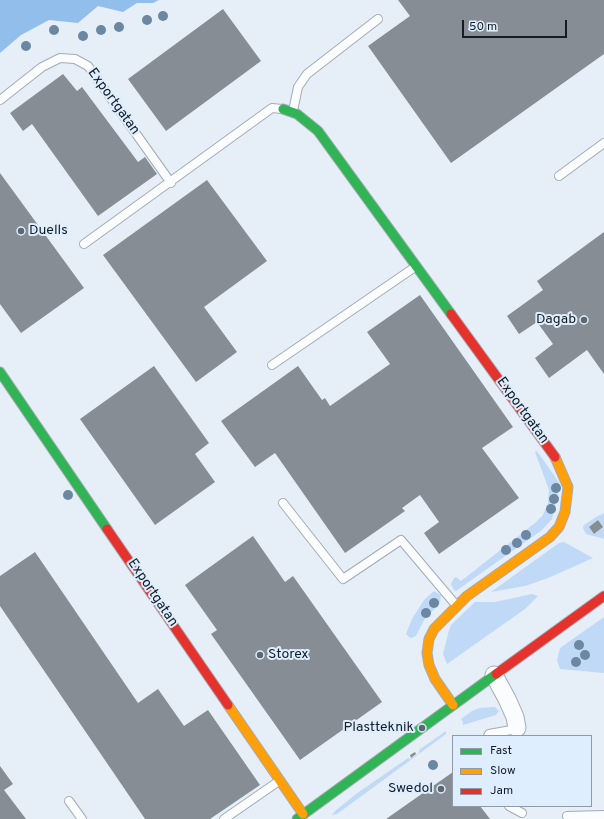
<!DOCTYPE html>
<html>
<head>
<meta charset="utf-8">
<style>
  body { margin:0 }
  #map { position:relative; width:604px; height:819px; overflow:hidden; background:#e6eef7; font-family:Overpass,sans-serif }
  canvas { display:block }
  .legend { position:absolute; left:452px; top:735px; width:140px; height:72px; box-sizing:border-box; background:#dfeefe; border:1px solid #8e9aa8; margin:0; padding:5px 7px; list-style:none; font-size:12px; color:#141d26 }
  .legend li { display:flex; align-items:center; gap:8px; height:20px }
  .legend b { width:20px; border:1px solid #8e9aa8 }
  .scale { position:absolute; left:462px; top:20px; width:105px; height:18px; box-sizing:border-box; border:2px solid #141d26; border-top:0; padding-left:5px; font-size:12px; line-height:14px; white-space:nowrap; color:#141d26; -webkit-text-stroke:3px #dfeefe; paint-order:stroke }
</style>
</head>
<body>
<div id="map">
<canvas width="604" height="819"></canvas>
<ul class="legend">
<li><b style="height:5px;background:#30b455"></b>Fast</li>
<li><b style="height:5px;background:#ff9f0a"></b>Slow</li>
<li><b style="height:5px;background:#e5322d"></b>Jam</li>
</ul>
<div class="scale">50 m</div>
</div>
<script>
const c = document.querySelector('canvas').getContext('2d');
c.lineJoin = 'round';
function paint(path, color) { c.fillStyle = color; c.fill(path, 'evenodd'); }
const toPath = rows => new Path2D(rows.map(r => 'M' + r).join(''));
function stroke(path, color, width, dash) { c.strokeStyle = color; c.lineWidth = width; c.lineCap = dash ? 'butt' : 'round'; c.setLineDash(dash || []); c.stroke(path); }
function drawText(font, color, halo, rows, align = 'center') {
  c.font = font + ' Overpass,sans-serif'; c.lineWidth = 4; c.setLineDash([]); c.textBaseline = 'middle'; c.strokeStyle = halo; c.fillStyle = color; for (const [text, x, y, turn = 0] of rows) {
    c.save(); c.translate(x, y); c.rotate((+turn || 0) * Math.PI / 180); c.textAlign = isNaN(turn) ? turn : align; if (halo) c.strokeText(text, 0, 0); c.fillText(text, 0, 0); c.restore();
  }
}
const green = toPath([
  [537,451,560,484,552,519,542,530,456,591,454,590,451,584,454,578,456,577,461,581,535,523,543,515,548,503,549,490,535,452],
  [604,513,604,539,586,534,583,528,584,525,596,517],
  [598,520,603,527,594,534,589,527],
  [564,542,593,558,548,578,525,586,491,592,559,543],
  [434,591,441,595,440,603,424,620,416,636,411,638,409,637,406,634,412,619,424,600],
  [532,594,538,596,525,609,447,664,443,654,449,630,451,625,475,602,495,602],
  [604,617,604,673,560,669,557,660,560,648],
  [495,707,499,711,496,715,463,725,463,722,461,719,472,711,480,708],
  [446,731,446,734,337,814,332,815,335,811,356,794,408,758,410,759,419,753,419,750]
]);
const water = toPath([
  [0,0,159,0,153,3,137,3,123,12,98,6,78,23,49,20,21,35,0,53]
]);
const building = toPath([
  [398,0,604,0,604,54,451,163,368,46,410,16],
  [223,9,261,61,166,131,128,79],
  [63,74,77,91,82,87,138,162,145,157,157,174,98,216,32,124,23,131,10,113],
  [0,173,84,288,21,333,0,304],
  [207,180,267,261,204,307,237,352,196,382,103,255],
  [604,232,604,374,587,350,549,378,535,358,553,344,537,322,519,334,507,316,543,290,537,281],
  [420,295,513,427,482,448,519,498,439,554,424,533,439,522,420,495,402,508,405,511,345,553,275,453,255,467,221,421,298,366,322,400,325,398,330,406,390,364,367,332],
  [154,366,209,443,195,454,215,482,155,525,80,419],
  [598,520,603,527,594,534,589,527],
  [253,536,285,582,293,576,382,702,300,760,211,634,217,630,185,585],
  [35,552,138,703,158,689,184,726,208,710,260,785,210,819,145,819,0,606,0,576],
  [415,752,416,754,411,758,410,755],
  [0,766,13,784,4,790,26,819,0,819],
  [453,772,453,806,480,806,490,819,386,819]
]);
const lane = toPath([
  [0,100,42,67,60,58,75,59,88,66,171,183],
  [293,111,298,87,307,74,378,19],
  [559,176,604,143],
  [84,244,272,108,282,109],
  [272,365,415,267],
  [283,503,343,579,401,540,456,605],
  [488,736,489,734,517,729],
  [69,801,82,819],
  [509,806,522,813],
  [567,816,604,815],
  [224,819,279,781]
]);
const street = toPath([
  [494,675,507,699,515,717,517,728]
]);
const fast = toPath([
  [283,109,297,114,318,131,451,314],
  [0,372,107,529],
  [297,819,496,674]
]);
const slow = toPath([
  [228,705,303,814],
  [453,705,435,679,429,665,427,653,429,639,434,629,467,596,550,537,559,527,565,512,568,487,555,457]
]);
const jam = toPath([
  [451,314,555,457],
  [107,529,228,705],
  [496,674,604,596]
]);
const trees = [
  [163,16],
  [147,20],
  [119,27],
  [54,30],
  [101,30],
  [83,36],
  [26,46],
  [556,488],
  [68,495],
  [554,499],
  [551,509],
  [526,535],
  [517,543],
  [506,550],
  [434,603],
  [426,613],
  [579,645],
  [585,655],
  [576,662],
  [433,765]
];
const markers = [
  [21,231,4,"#5e666f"],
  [584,320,4,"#5e666f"],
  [260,655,4,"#5e666f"],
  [422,728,4,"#5e666f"],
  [441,789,4,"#5e666f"]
];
const streetNames = [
  ["Exportgatan",113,102,54],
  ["Exportgatan",522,411,54],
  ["Exportgatan",152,593,56]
];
const poiNames = [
  ["Duells",29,231,"left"],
  ["Dagab",576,320],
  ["Storex",268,655,"left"],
  ["Plastteknik",414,728],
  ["Swedol",433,789]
];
paint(green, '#bfd9f7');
paint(water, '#92beec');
paint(building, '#868d95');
stroke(lane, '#a4abb4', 10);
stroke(street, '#a4abb4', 19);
stroke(fast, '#a4abb4', 11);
stroke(slow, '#a4abb4', 11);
stroke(jam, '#a4abb4', 11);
stroke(lane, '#fbfcfe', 8);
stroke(street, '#fbfcfe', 17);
stroke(fast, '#30b455', 9);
stroke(slow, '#ff9f0a', 9);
stroke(jam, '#e5322d', 9);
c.fillStyle = '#6b87a1';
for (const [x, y] of trees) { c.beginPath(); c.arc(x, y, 5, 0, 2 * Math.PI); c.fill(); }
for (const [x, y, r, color] of markers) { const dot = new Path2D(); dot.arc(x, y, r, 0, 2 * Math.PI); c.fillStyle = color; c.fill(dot); stroke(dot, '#dfeefe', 1.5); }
drawText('14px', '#141d26', '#dfeefe', streetNames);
drawText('14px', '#141d26', '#dfeefe', poiNames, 'right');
</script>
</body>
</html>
